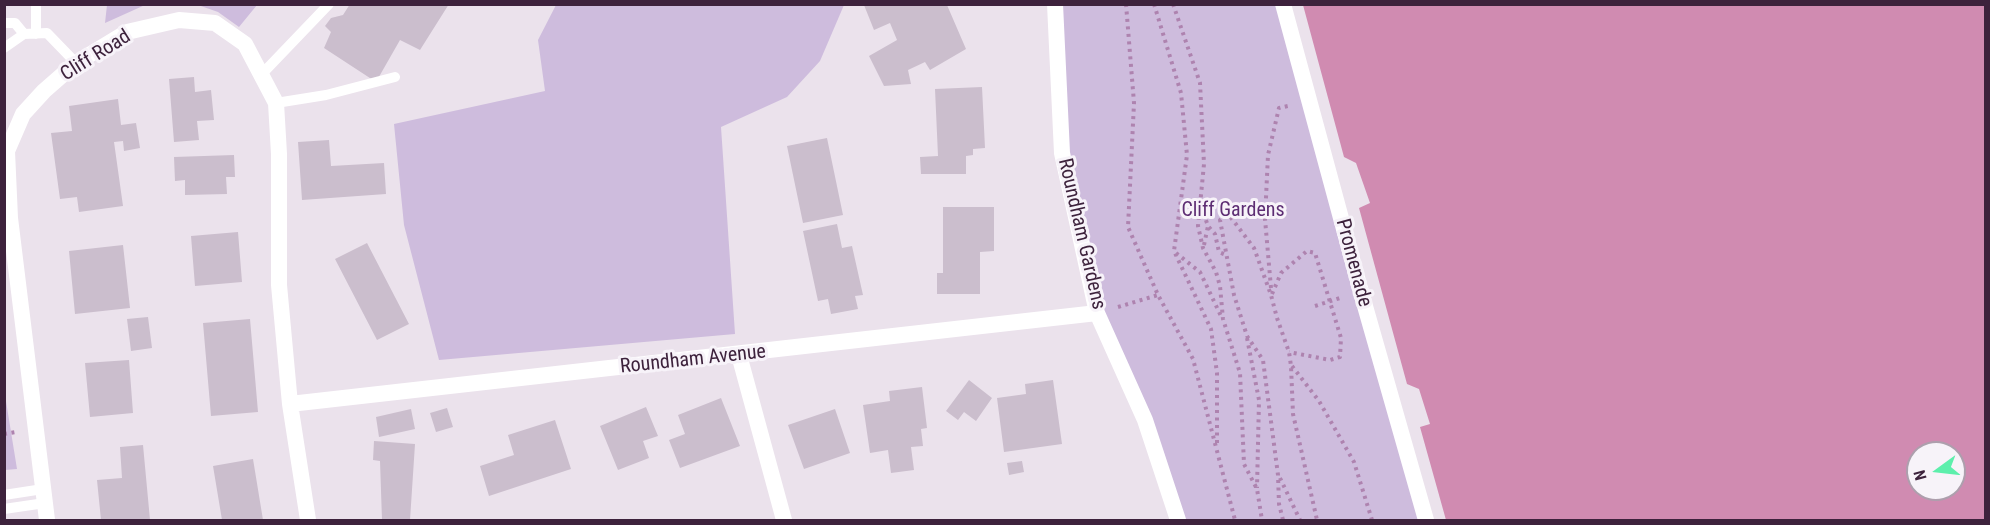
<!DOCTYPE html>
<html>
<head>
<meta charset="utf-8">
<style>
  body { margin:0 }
  #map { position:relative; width:1990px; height:525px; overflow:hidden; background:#ebe2ec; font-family:"Roboto Condensed",sans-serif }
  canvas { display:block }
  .frame { position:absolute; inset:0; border:6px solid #3d223c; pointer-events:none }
  .north { position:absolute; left:1906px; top:441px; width:60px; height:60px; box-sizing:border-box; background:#f7f3f9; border:2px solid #ad9fad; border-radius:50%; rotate:255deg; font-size:16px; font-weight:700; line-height:24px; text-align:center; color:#3d223c }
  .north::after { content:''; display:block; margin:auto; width:21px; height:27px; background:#5defac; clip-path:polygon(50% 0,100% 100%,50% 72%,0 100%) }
</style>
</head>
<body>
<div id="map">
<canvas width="1990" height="525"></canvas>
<div class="frame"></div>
<div class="north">N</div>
</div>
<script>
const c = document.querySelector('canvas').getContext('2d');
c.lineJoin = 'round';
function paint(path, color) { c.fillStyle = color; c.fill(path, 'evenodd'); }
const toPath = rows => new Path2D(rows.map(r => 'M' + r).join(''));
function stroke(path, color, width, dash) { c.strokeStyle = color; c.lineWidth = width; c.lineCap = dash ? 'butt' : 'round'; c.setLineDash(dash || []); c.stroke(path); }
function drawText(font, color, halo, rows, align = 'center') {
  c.font = font + ' "Roboto Condensed",sans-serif'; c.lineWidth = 6; c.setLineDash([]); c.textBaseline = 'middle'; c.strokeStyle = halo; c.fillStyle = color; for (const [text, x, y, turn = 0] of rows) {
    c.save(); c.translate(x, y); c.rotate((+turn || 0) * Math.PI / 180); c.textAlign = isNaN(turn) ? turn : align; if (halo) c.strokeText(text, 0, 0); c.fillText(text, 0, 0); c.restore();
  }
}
const green = toPath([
  [107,5,107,4,145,5,105,23],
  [198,5,257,5,239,27,218,12],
  [556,5,844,5,820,61,787,97,721,127,735,334,439,360,404,225,394,124,545,91,538,40],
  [1055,5,1283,5,1426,520,1178,520,1097,313,1062,153],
  [5,395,17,469,5,470,4,470]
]);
const water = toPath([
  [1303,5,1985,5,1985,520,1446,520,1420,427,1430,424,1419,389,1407,384,1359,208,1370,203,1356,163,1344,157],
  [1918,453,1954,453,1954,489,1918,489]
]);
const building = toPath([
  [350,4,449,4,420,50,400,40,376,82,324,48,331,32,325,26,331,18,343,15],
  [864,5,947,5,966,49,930,70,925,62,908,70,911,84,884,86,869,56,897,40,890,23,874,30],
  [194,77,195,92,211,90,214,120,197,121,199,140,174,142,169,79],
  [982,87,985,148,973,149,973,155,966,156,966,174,921,174,920,157,938,156,935,89],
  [118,99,121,125,136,123,140,148,124,151,123,141,114,142,123,206,79,212,77,197,60,199,51,133,72,131,69,106],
  [827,138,843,215,803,223,787,146],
  [329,140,331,166,384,163,386,194,302,200,298,142],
  [234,155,235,177,226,177,227,194,185,195,185,180,175,181,174,157],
  [943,207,994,207,994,251,980,252,980,294,937,294,937,273,943,273],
  [837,224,842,248,852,246,863,295,855,296,858,309,831,314,828,299,818,301,803,231],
  [238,232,242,282,195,286,191,236],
  [367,243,409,324,377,340,335,259],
  [123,245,130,308,75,314,69,251],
  [148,317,152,348,131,351,127,319],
  [250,319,258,412,211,416,203,323],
  [129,360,133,413,90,417,85,363],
  [969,380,992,398,976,421,964,412,958,420,946,411],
  [1053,380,1062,444,1004,452,997,398,1026,394,1025,384],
  [922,387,927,428,921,429,923,446,911,447,914,470,891,473,888,450,870,453,863,405,890,401,889,391],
  [721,398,740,446,680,468,669,440,685,434,678,415],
  [646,407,658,436,643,441,649,458,618,470,600,426],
  [447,408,453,427,436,432,430,413],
  [411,409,415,429,379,437,376,417],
  [835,409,850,453,804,469,788,425],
  [555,420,571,469,489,496,480,466,514,455,508,435],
  [374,441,415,444,410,520,382,520,380,461,373,460],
  [143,445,150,520,101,520,97,480,122,478,120,447],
  [253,459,263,520,222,520,213,466],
  [1022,461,1024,472,1009,475,1007,463]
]);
const path = toPath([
  [1126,4,1134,103,1128,227,1158,295,1193,359,1235,520],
  [1154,4,1181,93,1187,155,1174,251,1211,329,1217,373,1217,444],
  [1173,4,1200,83,1204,164,1198,226,1203,248,1216,272,1220,286,1223,319,1240,373,1244,464,1257,489,1262,520],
  [1201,206,1208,226,1215,234,1219,252,1226,255],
  [1204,245,1208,226],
  [1176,253,1200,272,1221,316],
  [1271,288,1265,219,1268,155,1279,108,1288,106],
  [1272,294,1281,273,1307,251,1315,253,1341,338,1340,357,1330,360,1289,352],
  [1315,306,1340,298],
  [1118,307,1158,295],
  [1247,338,1259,400,1257,488],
  [1292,366,1319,401,1354,462,1372,520],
  [4,434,16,432],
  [1280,478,1300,520],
  [1283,520,1279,504,1278,475,1263,360,1247,336,1234,295,1220,220,1229,215,1254,248,1271,295,1277,318,1289,352,1291,366,1293,414,1317,520]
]);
const service = toPath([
  [36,4,36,34],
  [4,23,15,23,24,34],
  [4,48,24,34,47,33,76,63],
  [261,75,329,4],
  [276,103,326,95,395,77],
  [4,495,43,489],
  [4,509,45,503]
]);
const pedestrian = toPath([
  [1283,4,1361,292,1426,520]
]);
const minor = toPath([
  [1055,4,1062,153,1097,313,1145,420,1178,520],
  [739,355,784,520],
  [290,404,1097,313],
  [47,520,10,218,7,151,23,114,44,91,76,63,127,32,179,20,215,23,245,44,276,103,279,154,279,285,290,404,308,520]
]);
const streetNames = [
  ["Cliff Road",96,56,-32],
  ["Roundham Gardens",1081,234,77],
  ["Promenade",1353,263,75],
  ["Roundham Avenue",693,360,-6]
];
const parkNames = [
  ["Cliff Gardens",1233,211]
];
paint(green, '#cebcdd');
paint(water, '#d08bb1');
paint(building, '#cbbecd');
stroke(path, '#ae83af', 4, [3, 4.5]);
stroke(service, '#fff', 10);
stroke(pedestrian, '#fff', 16);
stroke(minor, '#fff', 16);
drawText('20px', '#3d223c', '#f7f3f9', streetNames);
drawText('20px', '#5d2d73', '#f7f3f9', parkNames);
</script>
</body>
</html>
